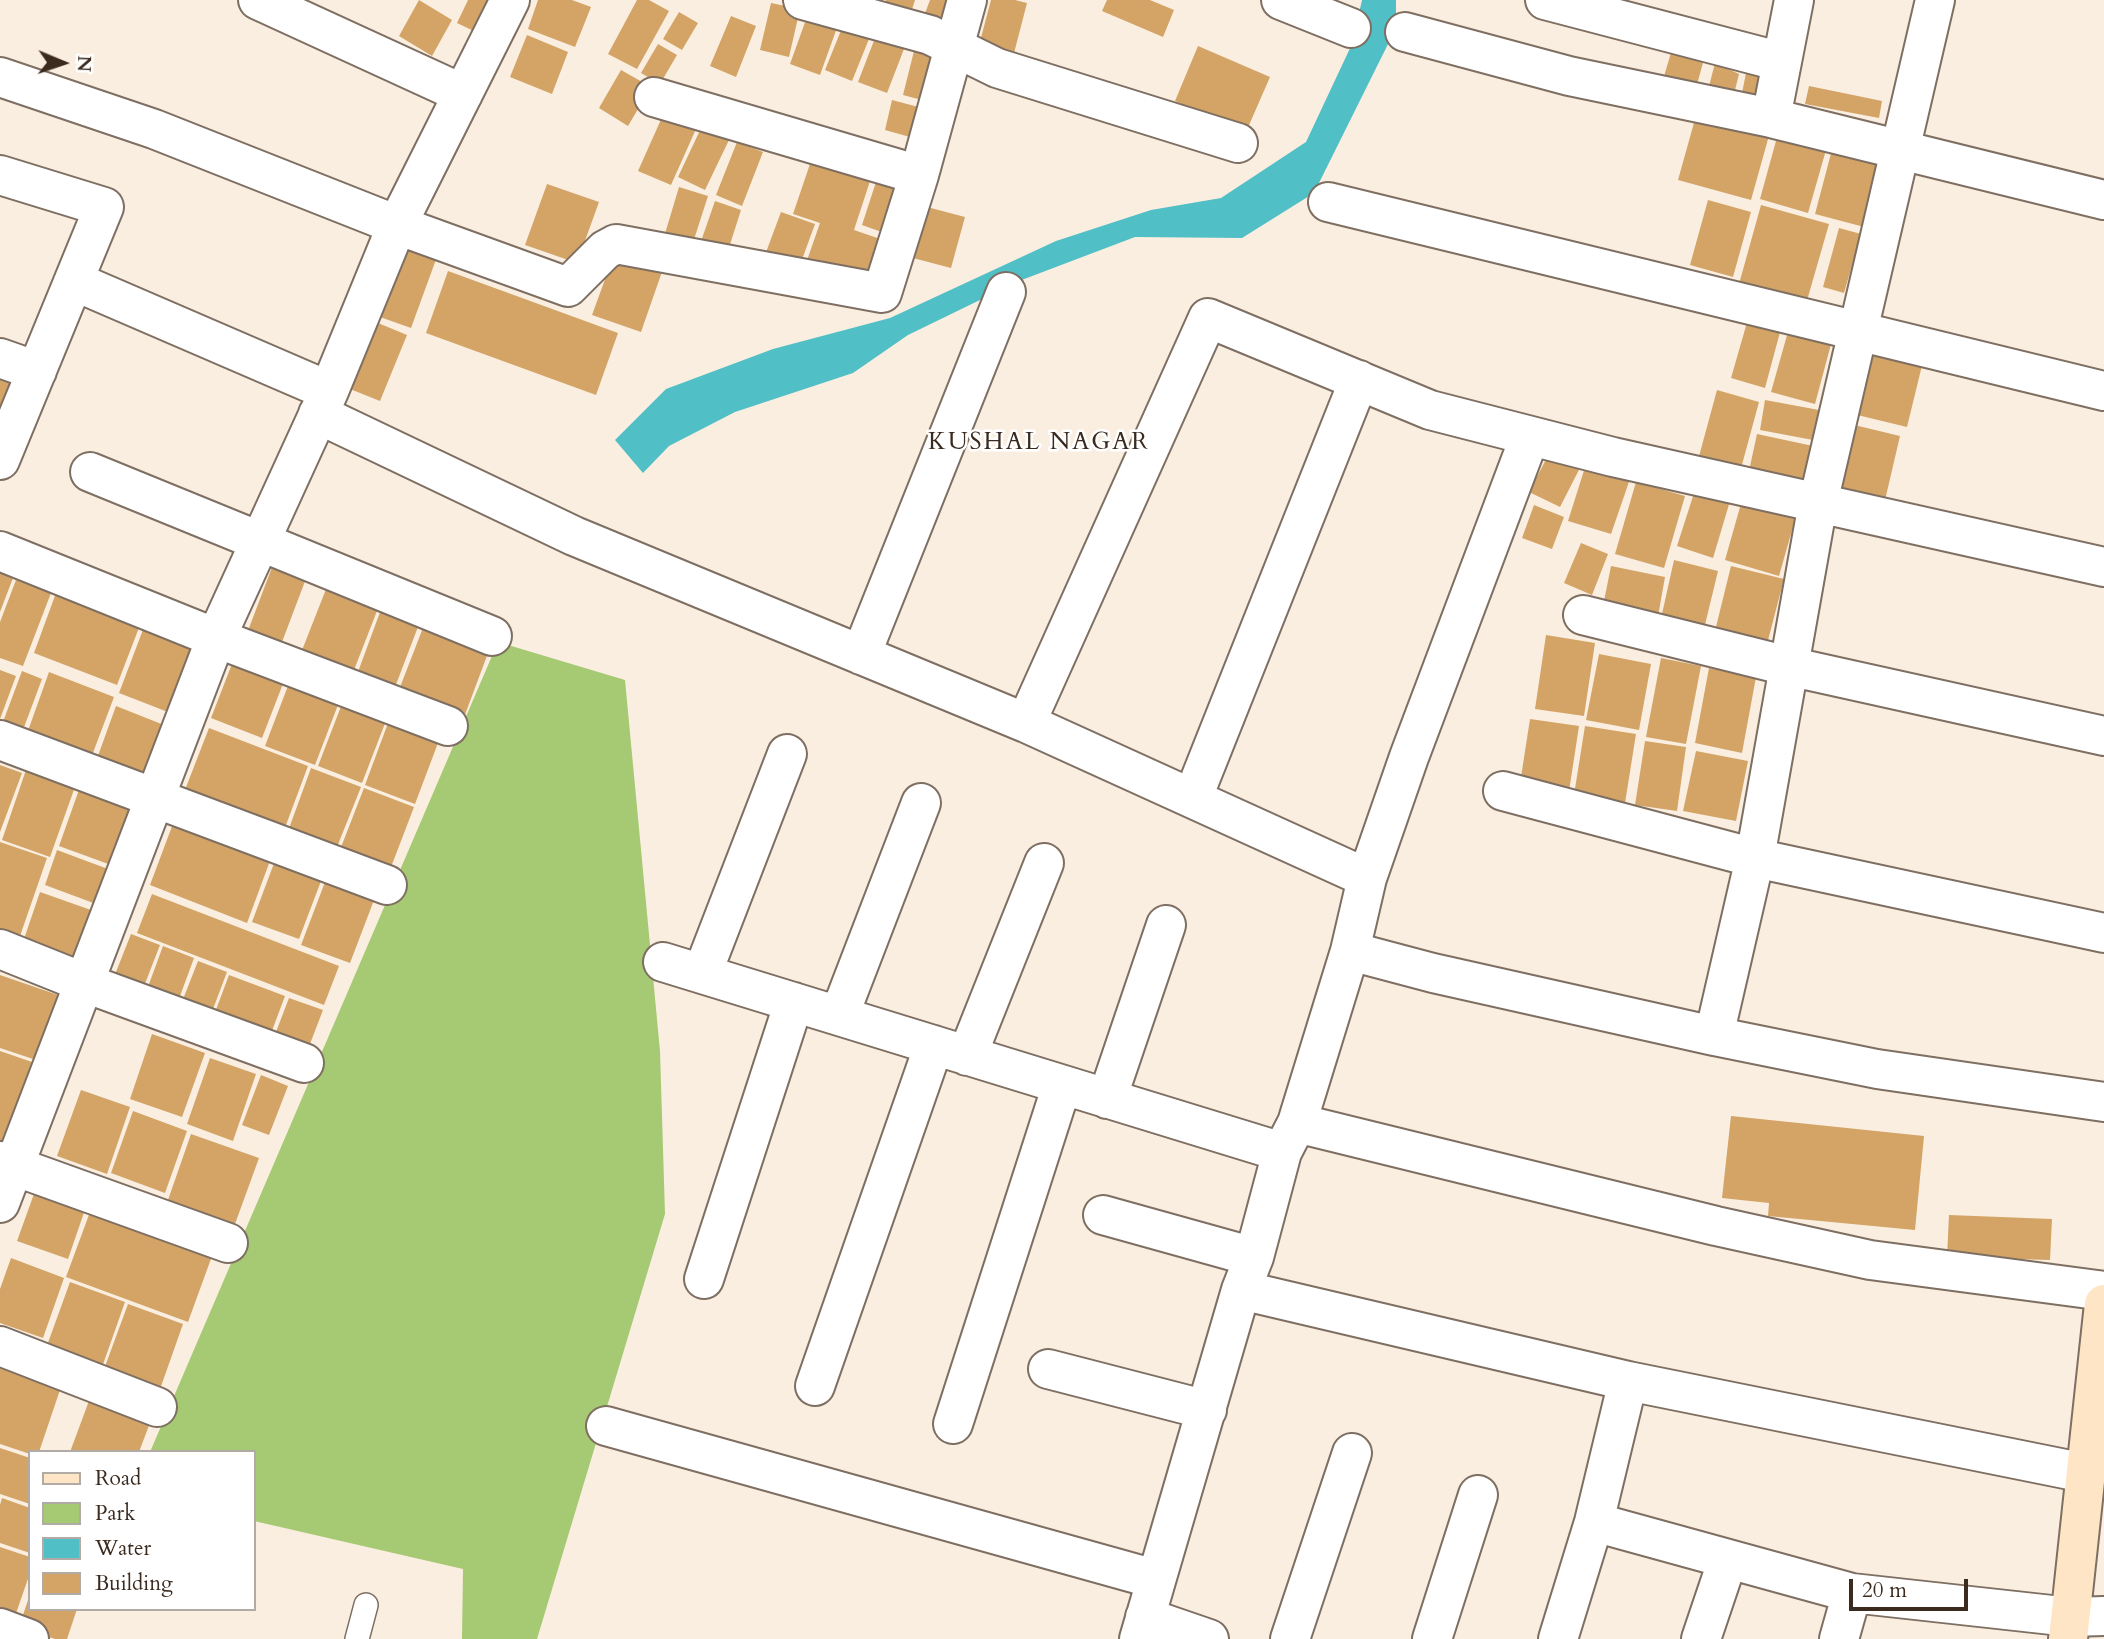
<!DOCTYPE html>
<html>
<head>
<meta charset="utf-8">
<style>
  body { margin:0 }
  #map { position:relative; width:2104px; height:1639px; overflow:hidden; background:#faeee0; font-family:Cardo,serif }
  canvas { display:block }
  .legend { position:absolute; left:28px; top:1450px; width:228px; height:161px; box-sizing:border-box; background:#fff; border:2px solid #b1aaa5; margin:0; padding:9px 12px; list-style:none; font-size:21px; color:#3b2a1e }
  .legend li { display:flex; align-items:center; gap:14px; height:35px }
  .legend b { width:35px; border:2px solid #b1aaa5 }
  .north { position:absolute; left:28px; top:28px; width:70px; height:70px; -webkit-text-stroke:5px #fff; paint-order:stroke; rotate:92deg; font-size:19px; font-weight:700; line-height:28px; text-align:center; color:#3b2a1e }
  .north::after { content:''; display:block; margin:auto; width:24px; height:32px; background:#3b2a1e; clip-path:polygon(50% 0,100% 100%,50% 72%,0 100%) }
  .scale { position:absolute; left:1849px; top:1579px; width:119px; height:32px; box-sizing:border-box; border:4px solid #3b2a1e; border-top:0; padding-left:9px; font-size:21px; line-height:24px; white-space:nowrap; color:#3b2a1e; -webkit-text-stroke:5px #fff; paint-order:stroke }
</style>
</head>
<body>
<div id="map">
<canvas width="2104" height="1639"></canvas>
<ul class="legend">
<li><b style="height:9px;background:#fee5c5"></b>Road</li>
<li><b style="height:19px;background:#a6c973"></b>Park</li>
<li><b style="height:19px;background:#50bfc6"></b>Water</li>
<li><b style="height:19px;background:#d3a466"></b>Building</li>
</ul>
<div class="north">N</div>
<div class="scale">20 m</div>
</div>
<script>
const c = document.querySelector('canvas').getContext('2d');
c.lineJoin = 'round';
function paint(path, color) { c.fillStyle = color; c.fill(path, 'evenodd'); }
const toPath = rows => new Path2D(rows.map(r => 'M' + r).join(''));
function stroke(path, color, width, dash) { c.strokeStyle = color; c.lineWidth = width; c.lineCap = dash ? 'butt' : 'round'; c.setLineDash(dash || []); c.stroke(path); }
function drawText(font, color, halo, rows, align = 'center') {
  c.font = font + ' Cardo,serif'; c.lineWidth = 5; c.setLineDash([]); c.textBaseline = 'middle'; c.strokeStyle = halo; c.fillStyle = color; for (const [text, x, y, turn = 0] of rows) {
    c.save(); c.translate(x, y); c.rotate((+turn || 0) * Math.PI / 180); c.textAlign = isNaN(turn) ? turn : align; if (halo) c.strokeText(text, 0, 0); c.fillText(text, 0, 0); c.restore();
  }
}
const green = toPath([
  [498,642,625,680,660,1051,665,1214,537,1639,462,1639,463,1569,254,1521,254,1452,150,1452]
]);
const water = toPath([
  [1362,0,1396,0,1396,28,1314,193,1242,238,1135,237,1019,281,908,335,853,373,735,412,669,446,643,473,615,440,666,389,773,349,890,318,1056,241,1151,210,1221,198,1306,142,1352,44]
]);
const building = toPath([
  [419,0,452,20,432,56,399,36],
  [468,0,496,0,480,34,457,23],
  [538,0,572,0,591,7,575,47,528,29],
  [637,0,649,0,669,11,637,69,608,54],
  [886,0,915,0,908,22,882,12],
  [930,0,954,0,942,35,920,27],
  [991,0,1015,0,1027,3,1013,57,978,49],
  [1107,0,1150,0,1174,10,1163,37,1102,11],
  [771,3,800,9,789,57,760,50],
  [679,12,698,23,682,50,663,39],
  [808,14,838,25,820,75,790,64],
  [731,16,756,26,736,77,710,66],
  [844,23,871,34,852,81,825,70],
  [527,35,568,52,552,94,510,77],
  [875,38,904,49,887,93,858,82],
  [1675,39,1707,48,1693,99,1660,90],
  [916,43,941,50,929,102,903,95],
  [658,44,677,55,660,84,641,73],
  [1198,46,1270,77,1246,132,1175,101],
  [1715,63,1739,74,1731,106,1706,98],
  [621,70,651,87,628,126,599,108],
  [1746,73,1770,80,1764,111,1740,103],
  [1809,86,1882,101,1879,118,1805,104],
  [892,100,926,109,917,139,885,130],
  [1697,112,1770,132,1751,200,1678,180],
  [663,115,696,129,671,185,638,171],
  [702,126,729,140,705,190,678,177],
  [1779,130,1828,143,1808,213,1760,199],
  [737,142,763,152,742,206,716,195],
  [1834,142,1888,157,1868,228,1815,214],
  [811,161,870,181,854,230,892,243,877,290,805,266,820,223,793,214],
  [876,182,905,192,890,235,862,225],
  [547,184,599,202,577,263,525,245],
  [679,187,708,196,689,255,661,247],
  [1708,200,1751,212,1733,277,1690,265],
  [715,201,741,210,726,257,699,247],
  [1761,205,1829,224,1806,304,1739,284],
  [927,207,965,217,951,268,913,258],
  [781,212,815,224,796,276,762,263],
  [1839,228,1861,234,1844,293,1823,287],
  [408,243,438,254,411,328,380,317],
  [615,252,663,269,641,332,592,315],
  [448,271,618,333,596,395,426,333],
  [1750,312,1783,321,1765,388,1731,378],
  [1791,321,1834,333,1815,404,1771,392],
  [378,323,407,335,380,401,350,389],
  [1868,335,1926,349,1907,427,1849,413],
  [0,376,21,383,0,438],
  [1717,390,1759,402,1740,472,1698,460],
  [1765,400,1819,410,1813,440,1760,430],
  [1846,423,1900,436,1882,513,1828,500],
  [1757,434,1813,446,1805,484,1749,471],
  [1553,446,1583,462,1560,507,1529,492],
  [1587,461,1631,476,1611,534,1568,521],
  [1636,482,1685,496,1664,568,1615,554],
  [1695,490,1730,501,1713,558,1677,546],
  [1742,500,1796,516,1779,576,1725,560],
  [1534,505,1564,517,1552,549,1522,538],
  [1581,543,1608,554,1592,595,1564,583],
  [1674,560,1718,571,1703,633,1660,623],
  [274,562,307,576,279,650,246,636],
  [1611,566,1665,577,1657,622,1602,611],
  [1731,566,1784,579,1766,648,1714,635],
  [0,573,13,578,0,612],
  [330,579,382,598,349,683,297,663],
  [16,580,51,593,23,666,0,658,0,622],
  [56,593,140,625,117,685,34,653],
  [383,604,421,619,392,695,355,680],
  [426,620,491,645,463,720,397,695],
  [144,627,198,648,173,714,119,693],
  [1546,635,1595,643,1584,716,1535,709],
  [1599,654,1651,664,1639,730,1586,720],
  [235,656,286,676,262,738,211,718],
  [1661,658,1701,666,1686,744,1646,737],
  [1709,668,1756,677,1742,753,1695,743],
  [0,670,16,676,0,719],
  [22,671,42,679,20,738,0,730],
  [49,672,114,697,88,766,24,742],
  [291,678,341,697,315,765,265,746],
  [345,696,389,713,362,783,318,766],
  [116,706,164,725,143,782,95,764],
  [391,715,441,735,415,804,365,785],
  [1530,719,1579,726,1568,798,1519,790],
  [1585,726,1636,734,1625,803,1574,795],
  [209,728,308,766,283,833,183,795],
  [1645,741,1686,747,1677,811,1635,805],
  [1696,751,1748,761,1736,821,1683,811],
  [0,765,22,773,0,832],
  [27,767,76,784,50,857,2,840],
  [311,768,361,787,335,852,287,834],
  [80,787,132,805,111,865,59,846],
  [364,788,414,807,388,875,338,855],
  [177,813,274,850,247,923,150,885],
  [0,842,47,858,20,936,0,929],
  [57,850,108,869,96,904,45,885],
  [279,850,326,868,299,939,252,922],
  [330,869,379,887,350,963,301,945],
  [40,892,91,910,75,957,24,939],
  [152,894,339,966,324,1005,137,933],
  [131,934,160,945,141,994,112,982],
  [163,946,194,958,176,1007,145,995],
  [198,961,227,972,210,1017,180,1007],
  [0,975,58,995,36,1060,0,1048],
  [229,975,285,996,267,1044,211,1023],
  [289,998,323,1010,305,1057,271,1045],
  [152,1034,205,1053,182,1117,130,1099],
  [0,1051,32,1062,5,1142,0,1141],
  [210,1058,256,1074,233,1141,187,1124],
  [261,1075,288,1086,269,1135,242,1125],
  [81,1090,130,1107,107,1174,57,1156],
  [133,1111,187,1131,165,1193,111,1173],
  [1731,1116,1924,1136,1915,1230,1768,1216,1769,1203,1722,1198],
  [191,1134,259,1158,235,1224,168,1200],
  [39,1180,89,1198,68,1259,17,1241],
  [90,1212,212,1256,188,1322,66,1277],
  [1949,1215,2052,1219,2050,1260,1947,1257],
  [11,1258,64,1278,43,1338,0,1323,0,1289],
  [70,1282,125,1302,101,1370,45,1351],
  [128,1304,183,1324,159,1392,103,1372],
  [0,1359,63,1381,39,1452,30,1452,30,1454,0,1444],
  [93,1390,154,1412,139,1452,70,1452],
  [0,1448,30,1458,30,1504,0,1494],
  [2,1498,30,1508,30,1553,0,1543,0,1505],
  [0,1547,30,1557,30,1573,13,1622,0,1617],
  [29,1597,30,1609,77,1609,67,1639,55,1639,19,1627]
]);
const lane = toPath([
  [357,1639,366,1605]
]);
const street = toPath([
  [258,0,463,94],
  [803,0,930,35,997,68,1238,143],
  [1281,0,1351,28],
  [1545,0,1782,62],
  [1405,32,1569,76,1771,118,2104,200],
  [0,77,154,129,397,225,568,287,605,250,616,244,882,293,919,175,967,0],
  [654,97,919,175],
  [1771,118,1794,0],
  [0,175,104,207,0,460],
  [1328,202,2104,391],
  [74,281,329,391],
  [0,358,37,371],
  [318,414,574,536,1026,723,1367,878],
  [90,472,492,636],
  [0,551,216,638,448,726],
  [1583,615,1788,666,2104,736],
  [861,655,1006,292],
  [1026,723,1208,318,1430,410,1613,457,2104,567],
  [0,740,387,885],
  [1503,791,1755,858,2104,933],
  [1193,797,1359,380],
  [0,949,85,983,304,1063],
  [1350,951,1433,973,1714,1036,1755,858,1818,503,1935,0],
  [663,962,1282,1152],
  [702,974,787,754],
  [839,1016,921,803],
  [1714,1036,1877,1069,2104,1102],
  [967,1056,1044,863],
  [1107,1099,1166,925],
  [1297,1123,1716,1226,1870,1260,2104,1291],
  [0,1161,228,1243],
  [0,1203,216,638,329,391,397,225,510,0],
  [1103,1215,1254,1257],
  [704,1279,794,1002],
  [1241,1290,1628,1381,2085,1473],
  [0,1346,157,1407],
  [1048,1369,1207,1410],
  [815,1386,934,1045],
  [953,1424,1062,1085],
  [606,1426,1155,1579],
  [1594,1522,1852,1593,1839,1639],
  [1852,1593,2070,1617,2104,1616],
  [1145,1617,1209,1639],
  [0,1628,29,1639],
  [1139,1639,1241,1290,1254,1257,1282,1152,1297,1123,1350,951,1367,878,1409,757,1530,436],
  [1290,1639,1352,1453],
  [1432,1639,1478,1495],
  [1558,1639,1594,1522,1628,1381],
  [1701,1639,1728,1559]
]);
const secondary = toPath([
  [2068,1639,2104,1304]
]);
const neighbourhoodNames = [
  ["KUSHAL NAGAR",1039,443]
];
paint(green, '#a6c973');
paint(water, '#50bfc6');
paint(building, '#d3a466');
stroke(lane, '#7e6f62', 26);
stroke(street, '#7e6f62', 42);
stroke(secondary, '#7e6f62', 42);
stroke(lane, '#fff', 23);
stroke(street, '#fff', 38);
stroke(secondary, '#fee5c5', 38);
c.letterSpacing = '2px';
drawText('24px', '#3b2a1e', '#fff', neighbourhoodNames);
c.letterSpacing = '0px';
</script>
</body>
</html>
